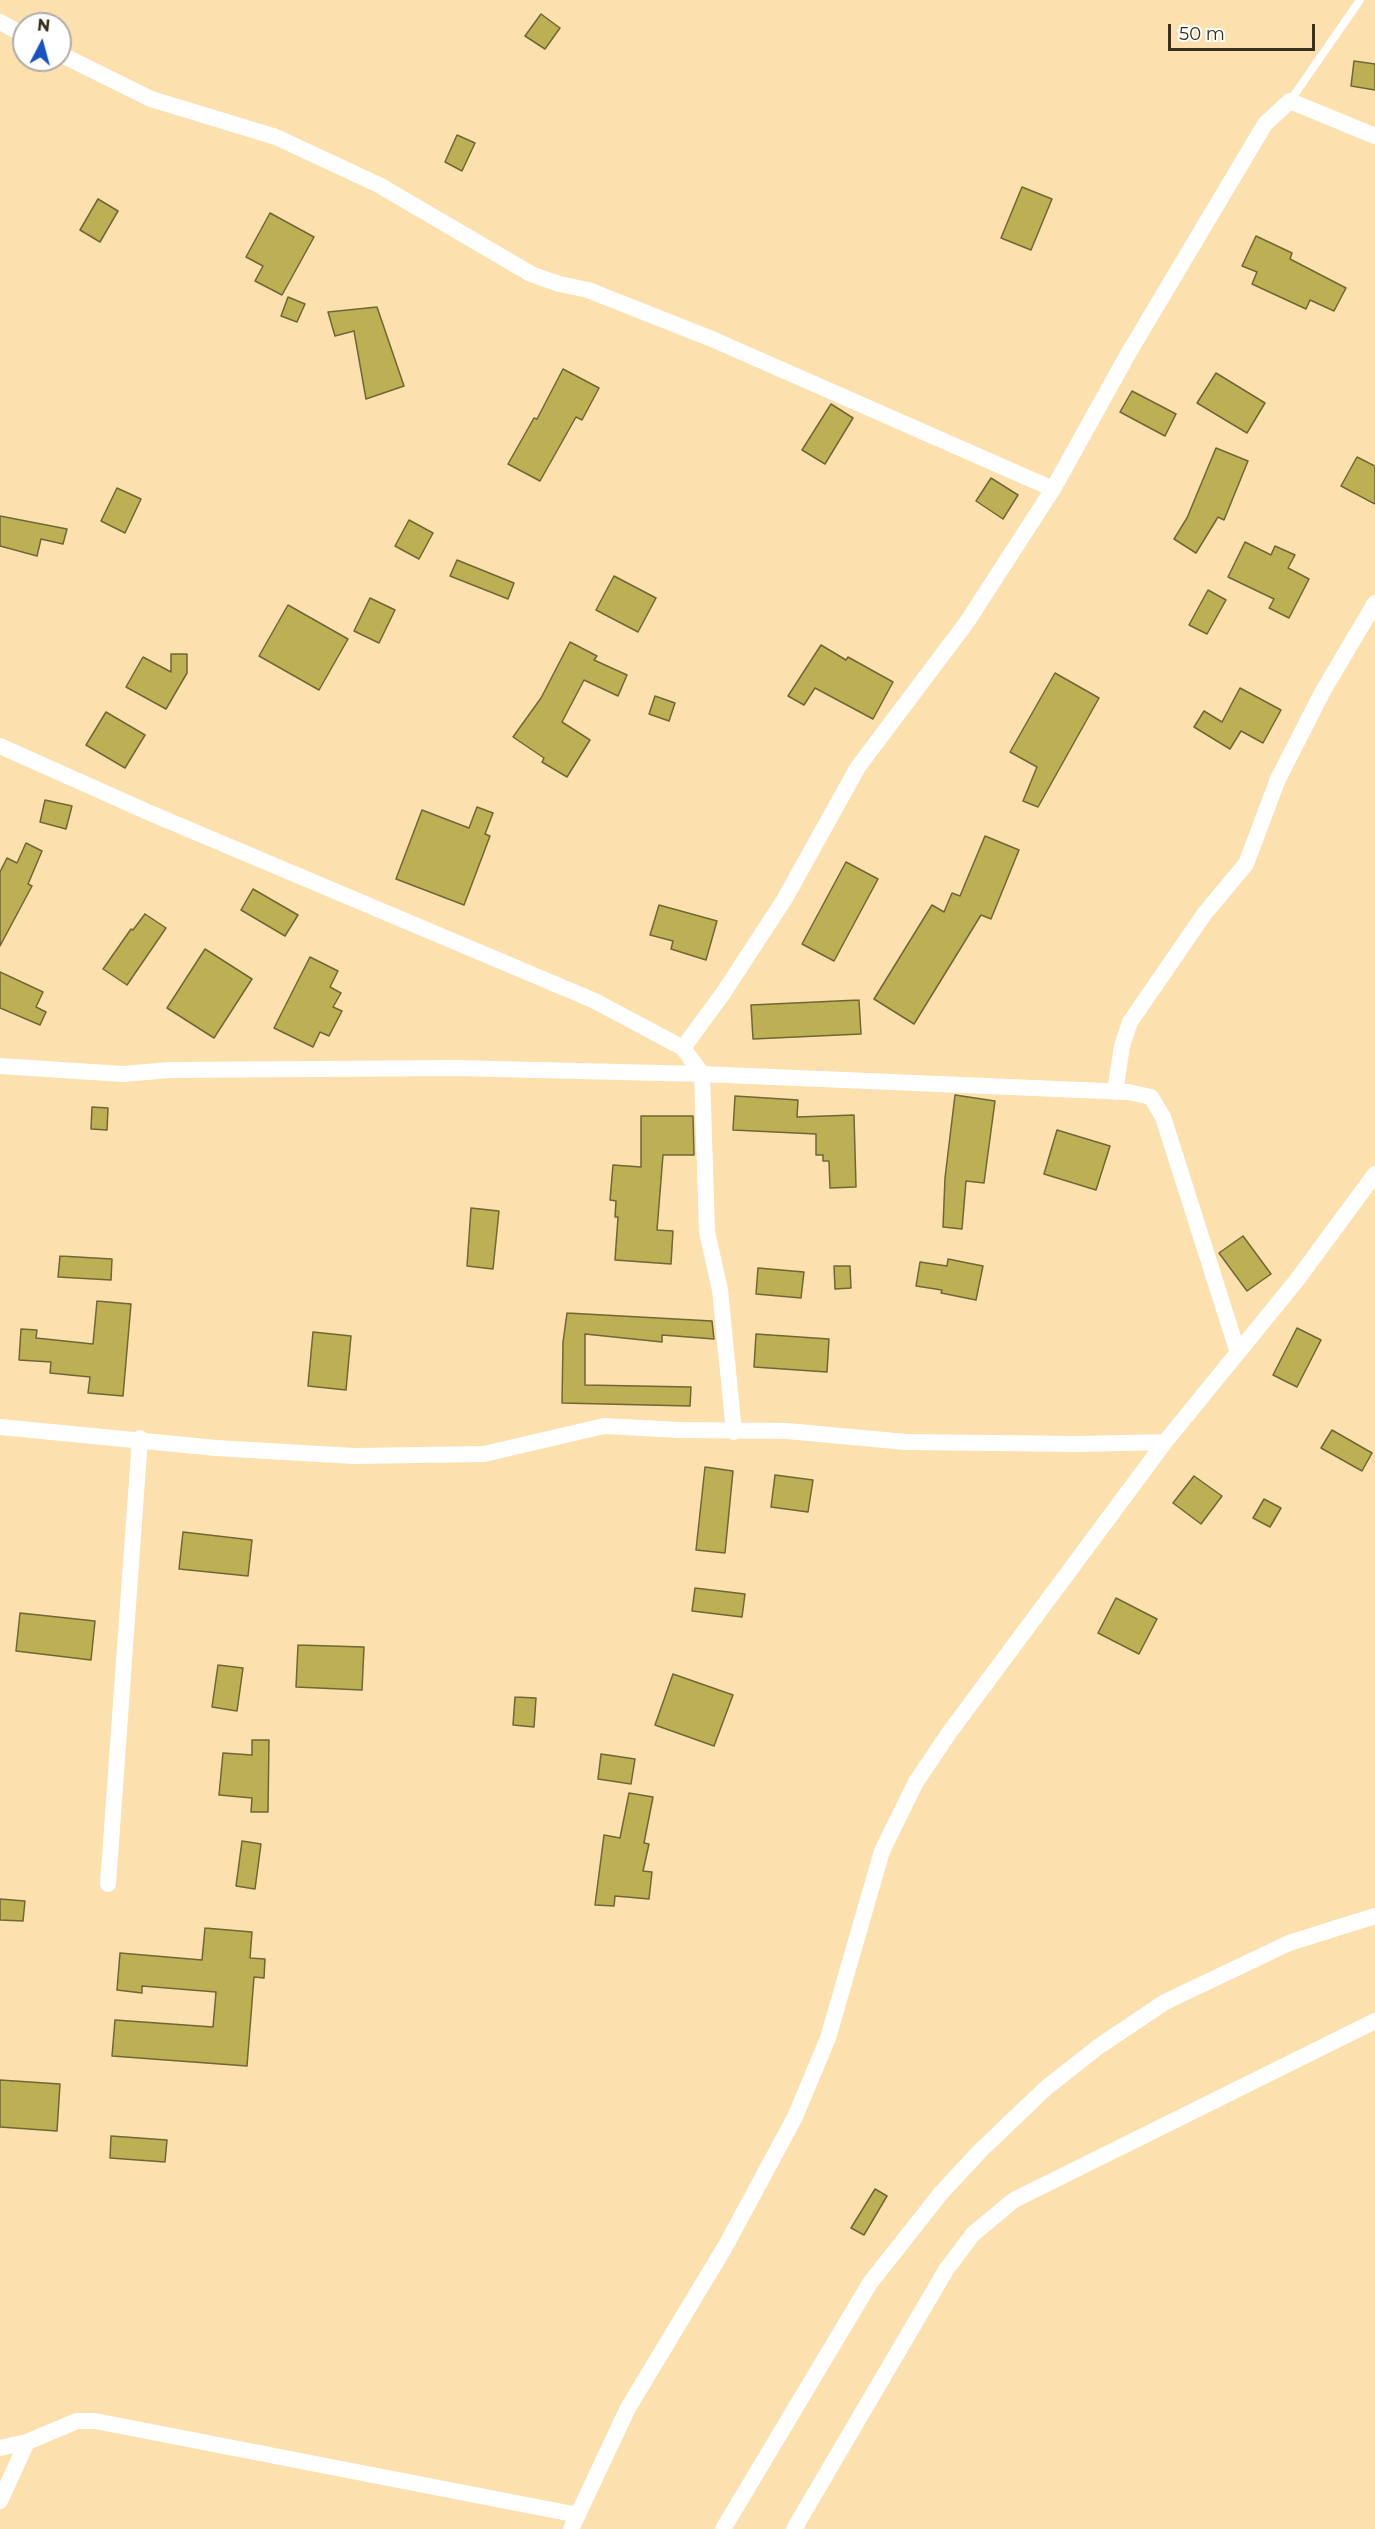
<!DOCTYPE html>
<html>
<head>
<meta charset="utf-8">
<style>
  body { margin:0 }
  #map { position:relative; width:1375px; height:2529px; overflow:hidden; background:#fce0ae; font-family:Montserrat,sans-serif }
  canvas { display:block }
  .north { position:absolute; left:12px; top:12px; width:60px; height:60px; box-sizing:border-box; background:#fff; border:2px solid #b1aca5; border-radius:50%; rotate:6deg; font-size:16px; font-weight:700; line-height:24px; text-align:center; color:#3b301d }
  .north::after { content:''; display:block; margin:auto; width:21px; height:27px; background:#1754bf; clip-path:polygon(50% 0,100% 100%,50% 72%,0 100%) }
  .scale { position:absolute; left:1168px; top:24px; width:147px; height:27px; box-sizing:border-box; border:3px solid #3b301d; border-top:0; padding-left:8px; font-size:18px; line-height:21px; white-space:nowrap; color:#3b301d; -webkit-text-stroke:4px #fff; paint-order:stroke }
</style>
</head>
<body>
<div id="map">
<canvas width="1375" height="2529"></canvas>
<div class="north">N</div>
<div class="scale">50 m</div>
</div>
<script>
const c = document.querySelector('canvas').getContext('2d');
c.lineJoin = 'round';
function paint(path, color) { c.fillStyle = color; c.fill(path, 'evenodd'); }
const toPath = rows => new Path2D(rows.map(r => 'M' + r).join(''));
function stroke(path, color, width, dash) { c.strokeStyle = color; c.lineWidth = width; c.lineCap = dash ? 'butt' : 'round'; c.setLineDash(dash || []); c.stroke(path); }
const building = toPath([
  [541,14,560,28,545,49,525,36,541,14],
  [1354,61,1375,64,1375,90,1351,86,1354,61],
  [457,135,475,143,462,171,445,162,457,135],
  [1022,187,1052,199,1031,250,1001,238,1022,187],
  [98,199,118,211,100,242,80,230,98,199],
  [270,213,314,237,282,295,255,281,263,266,246,257,270,213],
  [1256,236,1292,253,1290,259,1346,288,1334,311,1310,300,1306,309,1252,284,1257,272,1242,266,1256,236],
  [288,297,305,304,297,322,281,316,288,297],
  [377,307,404,386,366,399,354,331,335,336,328,312,377,307],
  [563,369,599,388,582,420,576,417,540,481,508,464,534,418,537,419,563,369],
  [1216,373,1265,403,1247,433,1197,403,1216,373],
  [1132,391,1176,414,1165,436,1120,412,1132,391],
  [831,404,853,418,825,464,802,450,831,404],
  [1216,448,1248,461,1224,520,1218,517,1196,553,1174,539,1187,518,1216,448],
  [1357,457,1375,466,1375,504,1341,486,1357,457],
  [991,478,1018,495,1003,519,976,501,991,478],
  [117,488,141,499,125,533,101,521,117,488],
  [0,516,67,529,63,544,41,539,37,556,0,546,0,516],
  [409,520,433,533,419,559,395,546,409,520],
  [1245,542,1271,555,1275,546,1295,555,1288,568,1309,579,1289,618,1269,608,1274,599,1228,577,1245,542],
  [457,560,514,583,508,599,450,576,457,560],
  [614,576,656,598,638,632,596,610,614,576],
  [1208,590,1226,600,1207,634,1189,625,1208,590],
  [370,598,395,610,379,643,354,631,370,598],
  [288,605,348,639,319,690,259,656,288,605],
  [570,642,597,656,594,660,627,675,618,696,584,680,562,722,590,740,567,777,542,762,544,758,513,737,541,698,570,642],
  [821,645,846,660,848,657,893,682,873,719,815,688,804,705,788,696,821,645],
  [171,654,187,654,187,673,166,709,126,687,143,657,171,672,171,654],
  [1055,673,1099,698,1038,807,1023,801,1037,767,1010,752,1055,673],
  [1240,688,1281,710,1263,743,1241,731,1230,749,1194,727,1204,711,1222,722,1240,688],
  [655,696,675,703,669,721,649,714,655,696],
  [106,712,145,735,125,768,86,745,106,712],
  [45,800,72,806,66,829,40,822,45,800],
  [477,807,493,813,485,834,490,836,464,905,396,879,422,810,469,828,477,807],
  [985,836,1019,850,991,919,981,915,914,1024,874,999,932,905,944,912,952,893,960,896,985,836],
  [26,843,42,851,28,884,32,886,0,946,0,872,7,858,17,863,26,843],
  [846,862,878,879,834,961,802,944,846,862],
  [253,889,298,915,285,936,241,910,253,889],
  [659,905,717,921,706,960,671,949,673,941,650,935,659,905],
  [145,914,166,928,127,985,103,969,131,929,133,930,145,914],
  [205,949,252,979,214,1038,167,1008,205,949],
  [310,957,338,971,330,987,341,993,333,1007,342,1011,329,1036,320,1032,313,1047,274,1028,310,957],
  [0,972,43,992,36,1007,46,1012,40,1025,0,1008,0,972],
  [859,1000,861,1034,753,1039,751,1005,859,1000],
  [955,1095,995,1101,984,1183,966,1181,962,1229,943,1227,945,1178,955,1095],
  [735,1096,798,1100,797,1117,854,1115,856,1187,830,1188,829,1161,823,1161,823,1155,816,1155,816,1134,733,1130,735,1096],
  [92,1107,108,1108,107,1130,91,1129,92,1107],
  [641,1116,693,1116,694,1155,663,1155,657,1230,673,1231,671,1264,615,1260,618,1217,615,1217,616,1201,610,1200,613,1165,641,1167,641,1116],
  [1057,1130,1110,1146,1096,1190,1044,1174,1057,1130],
  [471,1208,499,1211,493,1269,467,1266,471,1208],
  [1243,1236,1271,1274,1247,1291,1219,1253,1243,1236],
  [60,1256,112,1259,111,1280,58,1277,60,1256],
  [948,1259,983,1266,976,1300,941,1293,942,1290,916,1286,920,1262,947,1266,948,1259],
  [834,1266,850,1266,851,1288,835,1289,834,1266],
  [758,1268,804,1272,801,1298,756,1294,758,1268],
  [97,1301,131,1304,123,1396,88,1393,90,1377,50,1373,51,1362,19,1360,21,1329,37,1330,36,1338,93,1344,97,1301],
  [567,1313,712,1321,714,1339,662,1335,662,1342,585,1334,585,1385,691,1387,690,1406,562,1403,563,1342,567,1313],
  [1297,1328,1321,1340,1297,1387,1273,1375,1297,1328],
  [313,1332,351,1336,346,1390,308,1386,313,1332],
  [756,1334,829,1339,827,1372,754,1367,756,1334],
  [1332,1430,1372,1453,1362,1471,1321,1448,1332,1430],
  [705,1467,733,1471,725,1553,696,1550,705,1467],
  [775,1475,813,1480,808,1512,771,1507,775,1475],
  [1194,1476,1222,1496,1201,1524,1173,1503,1194,1476],
  [1264,1499,1281,1508,1270,1527,1253,1518,1264,1499],
  [183,1532,252,1540,248,1576,179,1569,183,1532],
  [695,1588,745,1594,742,1617,692,1611,695,1588],
  [1116,1598,1157,1619,1139,1654,1098,1633,1116,1598],
  [20,1613,95,1621,91,1660,16,1651,20,1613],
  [298,1645,364,1647,362,1690,296,1687,298,1645],
  [218,1665,243,1668,237,1711,212,1707,218,1665],
  [673,1674,733,1695,714,1746,655,1725,673,1674],
  [515,1697,536,1698,534,1727,513,1725,515,1697],
  [252,1740,269,1740,268,1812,251,1812,252,1798,219,1795,223,1753,252,1755,252,1740],
  [601,1754,635,1759,631,1784,598,1779,601,1754],
  [629,1793,653,1797,644,1843,649,1844,643,1871,652,1872,649,1899,615,1896,614,1906,595,1905,604,1835,620,1838,629,1793],
  [242,1841,261,1844,255,1889,236,1886,242,1841],
  [0,1899,25,1901,23,1921,0,1920,0,1899],
  [205,1928,252,1932,250,1958,265,1959,264,1978,254,1977,247,2066,112,2056,115,2020,213,2027,216,1992,142,1986,142,1993,117,1990,120,1953,202,1960,205,1928],
  [0,2080,60,2084,57,2131,0,2127,0,2080],
  [111,2136,167,2140,165,2162,110,2158,111,2136],
  [875,2189,887,2196,864,2235,851,2228,875,2189]
]);
const lane = toPath([
  [1290,101,1360,0]
]);
const street = toPath([
  [0,22,24,35],
  [60,54,151,99,276,137,379,185,531,274,559,284,588,290,712,339,1053,489],
  [0,746,150,813,595,1001,683,1048],
  [0,1066,123,1074,170,1070,456,1068,702,1074,707,1232,720,1290,734,1432],
  [1115,1092,1122,1046,1130,1022,1205,913,1246,864,1278,779,1323,691,1375,603],
  [1238,1353,1163,1117,1151,1097,1128,1092,702,1074,683,1048,724,992,784,900,858,767,967,622,1053,489,1128,354,1265,124,1290,101,1375,136],
  [0,1427,216,1448,354,1456,484,1454,604,1426,680,1430,787,1431,906,1442,1078,1444,1165,1442],
  [108,1884,140,1438],
  [0,2448,27,2442,77,2421,95,2421,578,2515],
  [0,2501,27,2442],
  [571,2529,628,2408,725,2247,795,2117,828,2038,882,1851,916,1782,949,1733,1165,1442,1297,1280,1375,1174],
  [723,2529,870,2283,941,2193,981,2150,1046,2088,1098,2047,1165,2002,1289,1943,1375,1916],
  [794,2529,946,2270,973,2234,1014,2200,1375,2021]
]);
paint(building, '#bdaf53');
stroke(building, '#6f6735', 1.5);
stroke(lane, '#fff', 8);
stroke(street, '#fff', 16);
</script>
</body>
</html>
